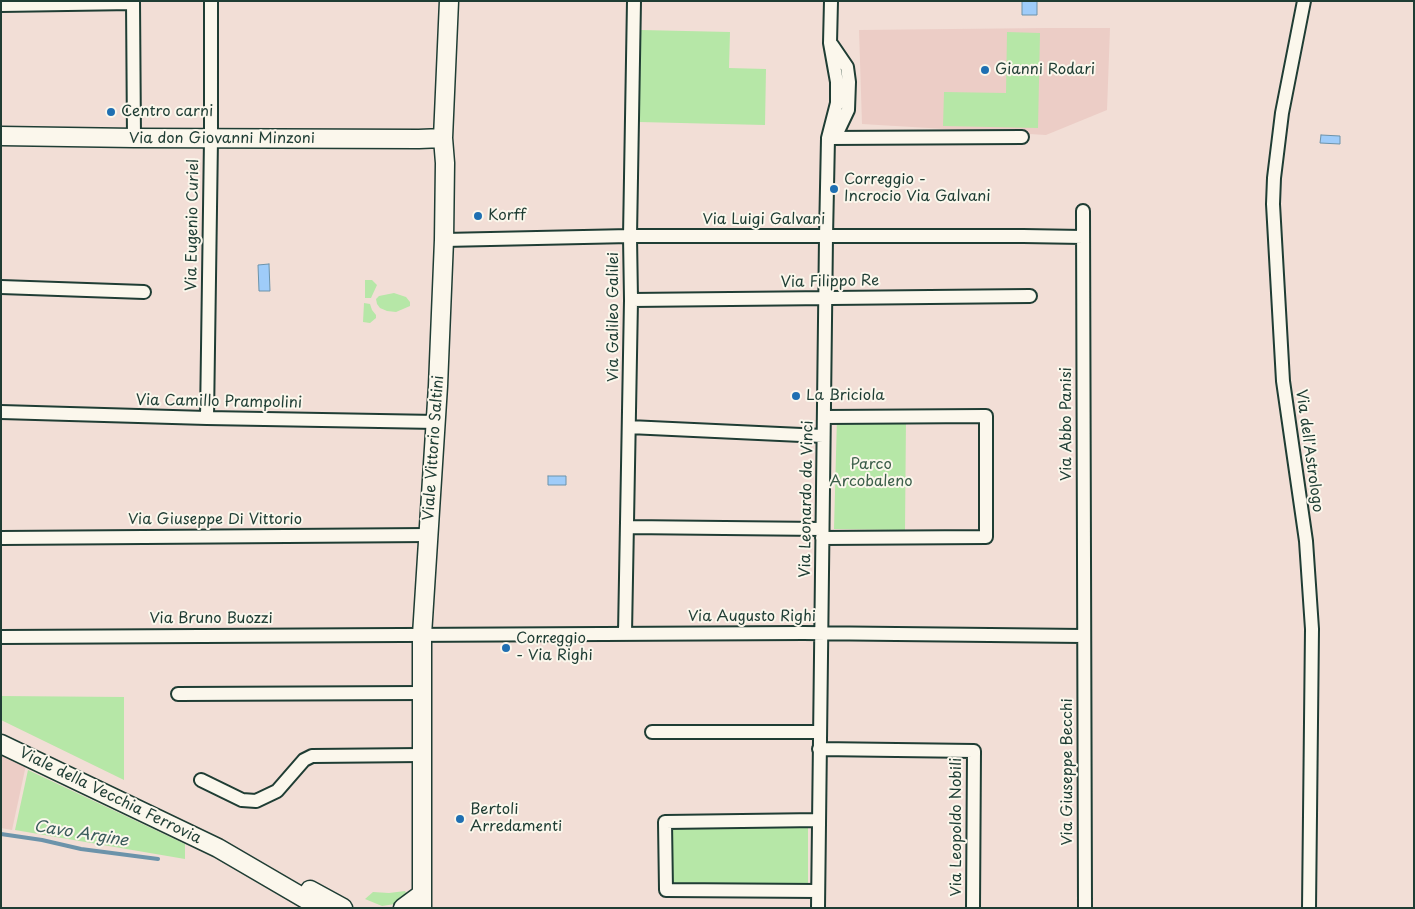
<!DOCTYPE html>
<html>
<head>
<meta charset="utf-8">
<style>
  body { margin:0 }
  #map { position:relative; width:1415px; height:909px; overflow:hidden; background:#f2ded6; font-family:"Playpen Sans",sans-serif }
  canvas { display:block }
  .frame { position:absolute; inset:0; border:2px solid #1f3d34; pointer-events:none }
</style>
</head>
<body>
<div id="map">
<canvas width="1415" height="909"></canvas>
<div class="frame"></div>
</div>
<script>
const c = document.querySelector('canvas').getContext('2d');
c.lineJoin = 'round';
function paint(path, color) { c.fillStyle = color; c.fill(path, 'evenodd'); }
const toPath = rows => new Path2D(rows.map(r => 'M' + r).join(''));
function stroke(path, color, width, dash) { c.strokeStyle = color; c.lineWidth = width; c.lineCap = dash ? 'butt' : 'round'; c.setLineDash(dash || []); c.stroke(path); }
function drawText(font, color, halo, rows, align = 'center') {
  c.font = font + ' "Playpen Sans",sans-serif'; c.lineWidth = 4; c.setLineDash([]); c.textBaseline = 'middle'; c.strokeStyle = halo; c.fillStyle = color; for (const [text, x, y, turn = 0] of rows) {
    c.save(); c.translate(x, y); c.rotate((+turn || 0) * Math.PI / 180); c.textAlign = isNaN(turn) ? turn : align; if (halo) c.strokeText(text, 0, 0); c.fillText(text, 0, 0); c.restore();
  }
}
const built = toPath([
  [1046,28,1110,28,1107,110,1046,135,862,124,859,30],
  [1,753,26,765,12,830,1,828]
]);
const green = toPath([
  [641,30,730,32,729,68,766,69,765,125,639,122],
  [1007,32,1040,33,1038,128,943,126,944,92,1006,93],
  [365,280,372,280,377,285,371,298,365,298],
  [394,293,406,297,410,302,410,306,396,312,387,311,380,308,377,304,376,299,379,296],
  [364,303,370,304,372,310,376,315,376,318,370,323,363,322],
  [837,417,906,418,905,530,834,529],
  [1,696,124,697,124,780,1,720],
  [28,770,185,844,185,859,15,830],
  [808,826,808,885,671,886,670,827],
  [405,891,407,894,395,904,382,906,365,899,373,892,389,893]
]);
const water = toPath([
  [1022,1,1037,1,1037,15,1022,15,1022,1],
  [1321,135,1340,136,1340,144,1320,143,1321,135],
  [269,264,270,291,259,291,258,265,269,264],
  [548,476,566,476,566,485,548,485,548,476]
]);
const stream = toPath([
  [1,834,42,840,81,849,158,859]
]);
const street = toPath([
  [133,1,134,138],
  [1304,1,1282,113,1274,178,1273,204,1283,381,1306,541,1312,629,1309,908],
  [1,5,133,3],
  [828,138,1022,137],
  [828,138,838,131,848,110,849,82,847,67,832,45],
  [1083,211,1085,908],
  [444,240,630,236,1023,236,1083,237],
  [1,287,144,292],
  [631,300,1030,296],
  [1,412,207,418,437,422],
  [207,418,211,139,211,1],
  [629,427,823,436],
  [627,527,822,529],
  [1,538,429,535],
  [822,538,986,537,986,416,824,417],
  [625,633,631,300,630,236,634,1],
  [1,637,803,633,1083,636],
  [178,694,422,693],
  [652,732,819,732],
  [819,749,974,751,973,908],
  [201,780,242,800,256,801,277,791,304,760,312,756,422,755],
  [818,891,666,890,665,822,819,820],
  [818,908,826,237,828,138,837,103,837,82,830,43,831,1]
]);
const secondary = toPath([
  [1,136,134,138,419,139,443,138],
  [1,744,218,848,321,908],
  [310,890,343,908],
  [403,908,422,894],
  [422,908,422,635,438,386,444,240,445,163,443,138,449,1]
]);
const markers = [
  [985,70,5,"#1f6fb2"],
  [111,112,5,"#1f6fb2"],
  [834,189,5,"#1f6fb2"],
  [478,216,5,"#1f6fb2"],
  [796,396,5,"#1f6fb2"],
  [506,648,5,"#1f6fb2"],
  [460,819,5,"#1f6fb2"]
];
const poiNames = [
  ["Gianni Rodari",995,70],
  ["Centro carni",121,112],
  ["Correggio -",844,180],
  ["Incrocio Via Galvani",844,197],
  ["Korff",488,216],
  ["La Briciola",806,396],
  ["Correggio",516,639],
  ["- Via Righi",516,656],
  ["Bertoli",470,810],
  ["Arredamenti",470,827]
];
const streetNames = [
  ["Via don Giovanni Minzoni",222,139],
  ["Via Luigi Galvani",764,220],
  ["Via Eugenio Curiel",193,225,-89],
  ["Via Filippo Re",830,282,-1],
  ["Via Galileo Galilei",614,317,-90],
  ["Via Camillo Prampolini",219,402,1],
  ["Via Abbo Panisi",1067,424,-90],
  ["Viale Vittorio Saltini",434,448,-86],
  ["Via dell'Astrologo",1309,451,82],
  ["Via Leonardo da Vinci",807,499,-89],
  ["Via Giuseppe Di Vittorio",215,520],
  ["Via Augusto Righi",752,617],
  ["Via Bruno Buozzi",211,619],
  ["Via Giuseppe Becchi",1068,772,-90],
  ["Viale della Vecchia Ferrovia",110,796,26],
  ["Via Leopoldo Nobili",957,827,-90]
];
const parkNames = [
  ["Parco",871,465],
  ["Arcobaleno",871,482]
];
const waterNames = [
  ["Cavo Argine",81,834,9]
];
paint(built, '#eccdc6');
paint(green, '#b6e7a7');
paint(water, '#9fccf9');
stroke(water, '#6c93aa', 1);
stroke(stream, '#6c93aa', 4);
stroke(street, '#1f3d34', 16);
stroke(secondary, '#1f3d34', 21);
stroke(street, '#fbf7ec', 12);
stroke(secondary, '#fbf7ec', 18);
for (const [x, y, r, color] of markers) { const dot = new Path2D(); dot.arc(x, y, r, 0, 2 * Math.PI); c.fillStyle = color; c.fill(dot); stroke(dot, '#fbf7ec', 2); }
drawText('15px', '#1f3d34', '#fbf7ec', poiNames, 'left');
drawText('15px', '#1f3d34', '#fbf7ec', streetNames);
drawText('15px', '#3d5f4b', '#fbf7ec', parkNames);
drawText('italic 16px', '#395a5b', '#fbf7ec', waterNames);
</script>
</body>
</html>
